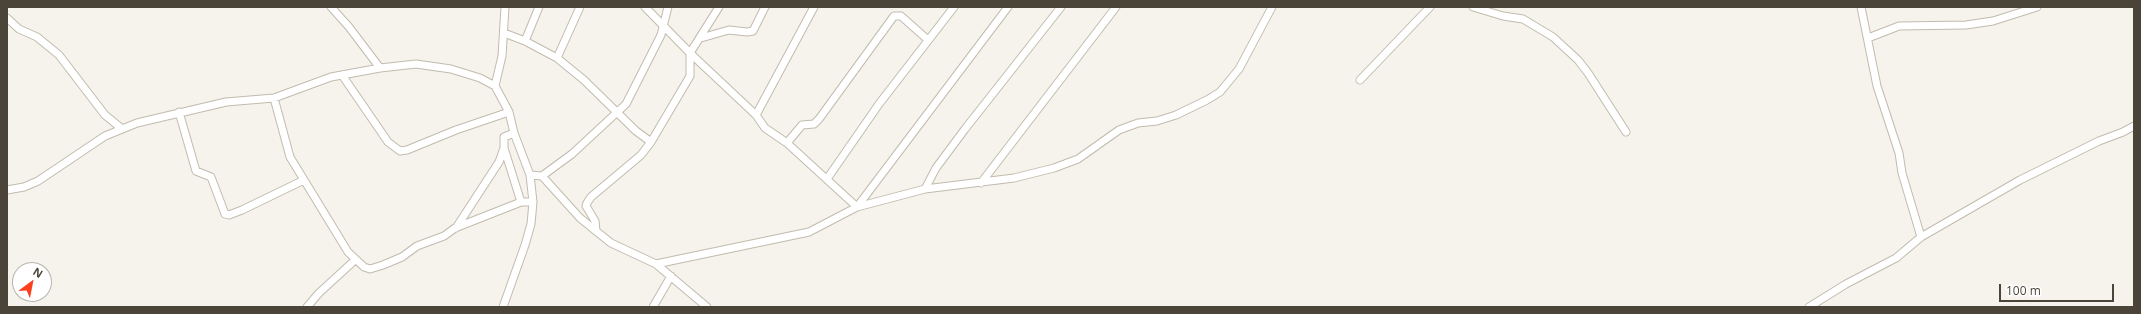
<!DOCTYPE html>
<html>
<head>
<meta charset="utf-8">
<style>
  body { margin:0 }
  #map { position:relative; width:2141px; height:314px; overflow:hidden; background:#f6f3ec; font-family:"Open Sans",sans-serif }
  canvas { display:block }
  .frame { position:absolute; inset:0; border:8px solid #4b4439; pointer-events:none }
  .north { position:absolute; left:12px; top:262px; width:40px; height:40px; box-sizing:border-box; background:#fff; border:1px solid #b7b4b0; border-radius:50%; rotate:32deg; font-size:11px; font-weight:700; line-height:16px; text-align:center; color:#4b4439 }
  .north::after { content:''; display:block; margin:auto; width:14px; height:18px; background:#fc3f1d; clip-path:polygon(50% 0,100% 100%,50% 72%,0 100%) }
  .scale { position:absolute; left:1999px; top:284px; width:115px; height:18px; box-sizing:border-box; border:2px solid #4b4439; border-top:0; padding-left:5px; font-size:12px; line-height:14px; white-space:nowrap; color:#4b4439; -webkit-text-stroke:3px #fff; paint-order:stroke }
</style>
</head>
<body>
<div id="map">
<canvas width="2141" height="314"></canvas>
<div class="frame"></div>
<div class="north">N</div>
<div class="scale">100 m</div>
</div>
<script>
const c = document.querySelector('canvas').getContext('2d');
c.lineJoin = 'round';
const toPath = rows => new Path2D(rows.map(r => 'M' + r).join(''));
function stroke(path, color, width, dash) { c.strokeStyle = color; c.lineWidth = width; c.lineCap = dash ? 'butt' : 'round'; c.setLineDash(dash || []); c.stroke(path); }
const street = toPath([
  [331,7,349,27,380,68],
  [645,7,690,53,756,115,765,128,787,143,857,207,1008,7],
  [1473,7,1503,16,1523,19,1553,37,1578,60,1588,73,1626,132],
  [1861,7,1877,86,1899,153,1902,173,1921,237],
  [7,18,19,29,37,37,59,55,105,115,121,128],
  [504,33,525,41,557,58,584,80,636,131,651,142],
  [701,38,729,30,747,32,753,31,765,7],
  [1868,38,1899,26,1966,25,1993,21,2037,7],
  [525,41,539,7],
  [557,58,580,7],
  [342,75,388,142,400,151,407,150,456,130,509,112],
  [1360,80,1430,7],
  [495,86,502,56,505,7],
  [274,98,290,157,348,252,364,267,370,269,383,265,402,257,417,246,444,236,455,228,521,202,533,202],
  [179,112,196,171,211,177,225,214,229,215,242,210,304,180],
  [756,115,814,7],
  [514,133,504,137,504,148,521,202],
  [787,143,802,125,814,124,819,119,894,16,901,16,928,40],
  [530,175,542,176,580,218,596,231,611,243,656,264,707,307],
  [542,176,572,154,626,104,661,35,668,7],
  [827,179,879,104,954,7],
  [981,183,1116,7],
  [925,189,936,168,965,129,1061,7],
  [7,190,24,187,38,181,105,136,137,123,226,102,274,98,331,77,380,68,416,64,451,69,480,78,495,86,509,112,514,133,530,175,533,202,531,224,525,245,503,307],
  [456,228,499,162,504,148],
  [596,231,595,221,586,206,587,203,591,197,641,155,651,142,690,76,690,53,719,7],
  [656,264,809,232,857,207,925,189,1014,178,1054,168,1078,159,1119,130,1138,123,1157,121,1176,115,1207,100,1220,92,1239,69,1272,7],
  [307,307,319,293,355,260],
  [653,307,671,276],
  [1809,307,1846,284,1896,258,1921,237,2020,180,2099,141,2123,132,2134,126]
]);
stroke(street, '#c2bbae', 9);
stroke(street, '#fff', 7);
</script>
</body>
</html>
